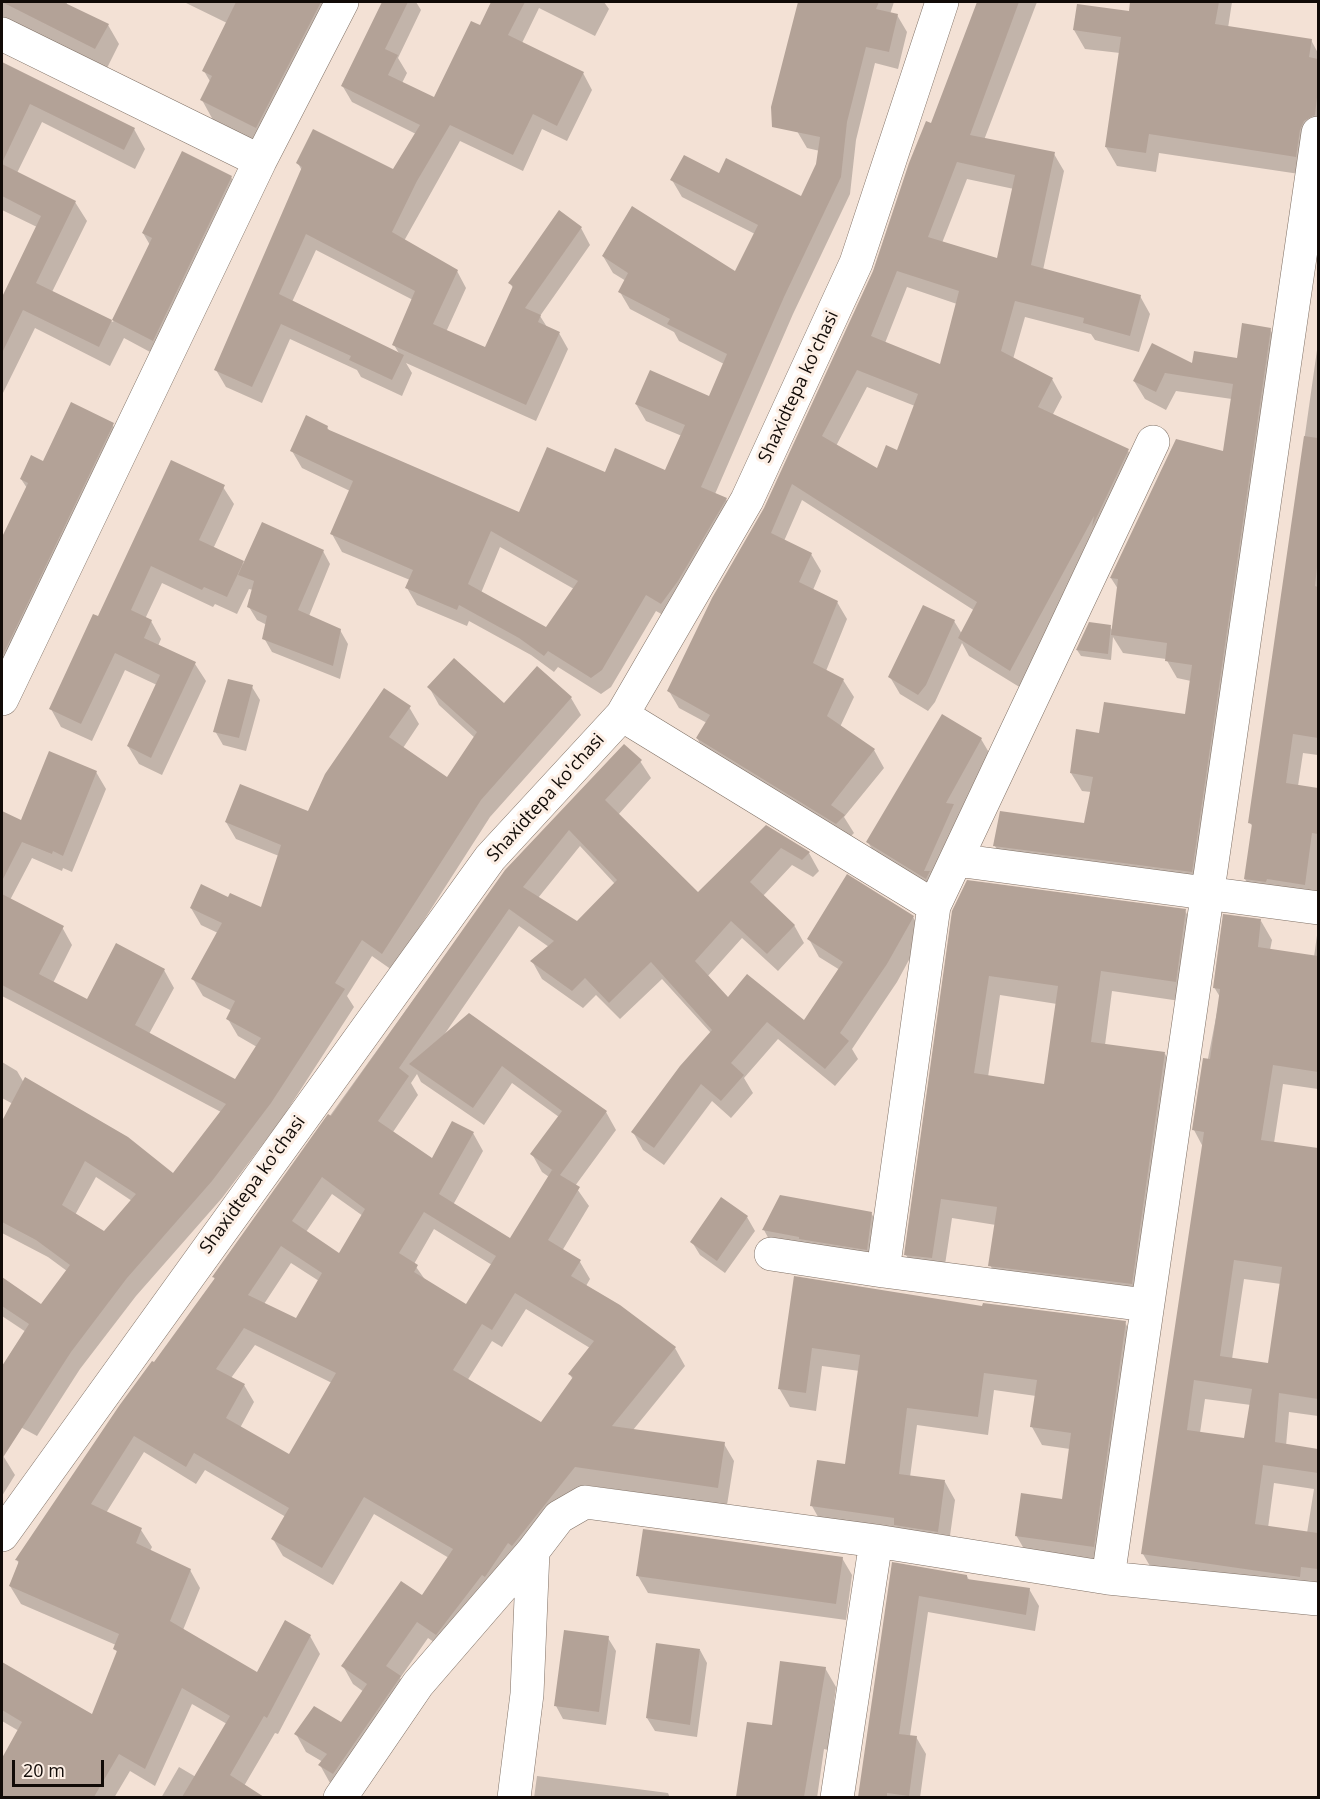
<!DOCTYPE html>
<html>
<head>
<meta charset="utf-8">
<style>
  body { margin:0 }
  #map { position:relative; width:1320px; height:1799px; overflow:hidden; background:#f3e1d5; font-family:"Open Sans",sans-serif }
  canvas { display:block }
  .frame { position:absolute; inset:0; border:3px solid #110b07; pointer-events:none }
  .scale { position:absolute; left:12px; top:1760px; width:92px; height:27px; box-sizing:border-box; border:3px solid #110b07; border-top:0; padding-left:8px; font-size:18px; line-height:21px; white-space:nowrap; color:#110b07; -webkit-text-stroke:4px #fdefe5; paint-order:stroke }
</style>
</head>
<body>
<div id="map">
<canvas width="1320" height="1799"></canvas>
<div class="frame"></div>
<div class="scale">20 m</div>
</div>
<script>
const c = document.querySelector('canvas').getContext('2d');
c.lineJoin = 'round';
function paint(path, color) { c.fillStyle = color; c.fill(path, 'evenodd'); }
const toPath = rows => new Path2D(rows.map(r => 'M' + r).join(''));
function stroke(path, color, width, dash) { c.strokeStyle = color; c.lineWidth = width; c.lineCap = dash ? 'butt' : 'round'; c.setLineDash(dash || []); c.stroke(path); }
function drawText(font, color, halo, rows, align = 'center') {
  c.font = font + ' "Open Sans",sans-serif'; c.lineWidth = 6; c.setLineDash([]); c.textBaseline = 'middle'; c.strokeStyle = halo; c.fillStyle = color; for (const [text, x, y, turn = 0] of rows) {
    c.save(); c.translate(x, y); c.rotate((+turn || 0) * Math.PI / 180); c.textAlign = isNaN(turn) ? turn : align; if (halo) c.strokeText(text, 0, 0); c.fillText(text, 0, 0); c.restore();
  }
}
const shadow = toPath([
  [2,2,68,2,66,5,108,25,119,44,107,68,2,17],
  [184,2,342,2,267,147,213,120,202,100,211,83,204,71,227,23],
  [383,2,416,2,421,10,398,58,407,73,402,83,434,99,480,27,493,2,604,2,609,9,595,36,539,8,522,43,583,73,592,90,567,141,542,129,523,171,460,141,404,241,457,271,466,288,446,332,486,349,513,288,510,283,581,228,590,245,540,316,547,327,559,333,568,349,536,421,406,363,412,373,402,396,361,377,357,370,290,339,262,403,226,387,216,370,302,171,298,163,394,171,416,134,352,102,342,85],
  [316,250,413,300,394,345,400,355,292,302],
  [845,2,894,2,890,14,897,15,907,32,898,69,875,63,856,140,850,194,793,314,715,494,726,499,735,516,672,620,656,611,611,687,601,694,558,667,554,672,531,655,469,621,467,626,417,605,407,588,410,580,342,552,332,534,350,491,302,468,292,451,327,427,330,432,520,514,606,474,666,472,682,436,646,421,636,404,710,398,724,364,679,341,674,332,630,309,620,292,626,281,613,273,603,256,736,273,755,234,682,197,672,180,720,175,801,198,818,165,820,151,807,148,797,131],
  [500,547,574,589,546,629,481,593],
  [979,2,1037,2,984,140,1054,154,1064,171,1043,270,1140,296,1150,314,1139,352,1095,340,1091,334,1025,317,1013,359,1052,379,1062,397,1052,416,1128,451,1138,468,1021,688,969,656,962,643,935,702,928,711,900,694,890,677,954,621,962,634,975,611,802,500,784,541,811,554,821,571,813,590,837,602,847,619,826,671,843,680,854,697,840,727,874,750,884,768,844,817,854,833,846,841,707,756,697,738,707,723,679,708,669,691,765,509,874,271],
  [967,179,1014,189,998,260,942,243],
  [907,287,957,304,941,366,885,343],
  [867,387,915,406,898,452,877,470,836,446],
  [1132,2,1232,2,1228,28,1311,40,1318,53,1318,137,1306,175,1159,153,1156,172,1117,166,1106,147,1120,53,1085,49,1074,30,1130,13],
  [2,64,134,129,145,149,135,169,42,122,17,173,75,202,87,221,52,292,113,322,150,245,143,233,231,177,243,197,165,360,124,338,110,366,35,328,2,395,2,301,37,227,2,210],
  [1270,329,1280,347,1201,890,1005,864,995,846,1085,824,1091,792,1082,791,1071,773,1101,734,1186,716,1191,681,1177,678,1166,659,1123,653,1113,637,1111,660,1081,656,1077,650,1110,627,1113,631,1118,589,1111,578,1224,452,1232,399,1176,391,1166,410,1145,399,1134,381,1193,366,1238,359],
  [1318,343,1318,755,1303,753,1298,786,1318,789,1318,904,1256,898,1245,879,1253,827,1250,823],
  [112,424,124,444,2,699,2,536,3,537,27,488,21,479,43,463],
  [223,487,234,504,213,549,244,565,323,551,330,564,309,616,340,630,348,644,340,679,272,652,264,638,267,625,257,620,249,607,253,590,249,589,237,614,215,604,213,607,162,583,145,619,151,621,161,639,158,646,195,664,206,681,162,775,139,764,128,746,157,685,125,670,92,741,61,727,51,709,99,618],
  [537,668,571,698,581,715,490,817,392,970,372,956,347,996,354,1007,281,1120,222,1198,136,1296,80,1369,37,1436,2,1417,2,1369,26,1332,2,1316,2,1279,41,1306,67,1271,48,1257,2,1233,2,1128,13,1104,2,1098,2,1062,17,1071,24,1083,173,1175,221,1112,2,996,3,814,22,822,96,772,106,789,72,872,63,868,62,871,32,858,10,900,62,927,72,945,53,983,87,1001,164,970,174,988,149,1034,236,1081,257,1047,238,1036,228,1019,232,1011,203,996,193,979,218,933,201,925,191,908,229,899,262,910,279,856,236,839,226,822,308,813,409,707,419,724,403,748,447,779,475,738,439,705,429,687,504,705],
  [96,1177,132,1201,104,1233,75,1215],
  [252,687,260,700,246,751,223,745,215,731],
  [981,739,991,756,959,814,963,822,936,895,878,860,868,842],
  [640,761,651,778,618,815,698,895,766,827,809,853,819,871,813,877,792,865,763,896,794,925,804,943,778,971,742,938,707,977,728,1000,805,1023,840,970,819,957,809,939,913,917,923,934,897,982,852,1049,858,1059,835,1086,778,1039,744,1078,753,1093,731,1118,712,1101,664,1165,643,1150,633,1132,711,1033,662,979,620,1019,596,995,583,1008,542,979,532,961,549,947,519,926,444,1035,606,1112,616,1130,575,1186,589,1206,562,1251,580,1262,590,1279,586,1286,675,1348,685,1366,633,1430,724,1444,734,1461,727,1505,585,1485,523,1563,447,1651,428,1638,400,1678,410,1695,330,1783,320,1765,323,1762,306,1752,296,1734,342,1724,364,1692,353,1684,343,1666,422,1597,449,1558,374,1514,333,1585,283,1556,273,1539,286,1517,205,1470,196,1484,144,1452,106,1513,141,1530,152,1547,150,1551,190,1570,200,1588,183,1630,257,1674,310,1636,320,1654,278,1734,275,1733,244,1786,254,1798,161,1798,179,1767,196,1777,227,1724,192,1704,155,1786,130,1771,114,1798,2,1798,2,1761,19,1731,2,1721,2,1664,92,1716,117,1654,116,1645,21,1604,10,1586,19,1564,17,1560,215,1280,214,1277,506,871],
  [580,846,615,884,577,923,538,898],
  [417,1074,421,1082,484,1125,512,1083,559,1117,532,1154,542,1172,549,1177,510,1240,453,1205,483,1151,473,1133,432,1160,393,1132,418,1095,411,1083],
  [332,1194,363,1216,339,1255,306,1232],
  [434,1229,492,1265,466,1306,426,1281,414,1264],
  [291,1263,319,1281,296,1320,264,1304],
  [526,1309,590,1348,570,1374,573,1380,542,1424,467,1381,492,1341,502,1347],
  [255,1345,332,1383,289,1456,240,1428,254,1402,244,1385,231,1378],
  [1185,911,1197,931,1187,1002,1112,991,1105,1045,1165,1054,1176,1074,1143,1304,1001,1286,990,1265,996,1225,952,1218,943,1278,917,1275,906,1255,954,912],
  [1000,995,1057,1004,1045,1085,988,1077],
  [1261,921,1272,940,1270,950,1314,957,1318,928,1318,1089,1283,1084,1274,1143,1318,1150,1318,1416,1289,1412,1286,1446,1318,1450,1318,1586,1154,1573,1143,1554,1203,1147,1194,1130,1220,997,1214,987],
  [1244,1279,1281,1284,1269,1364,1232,1359],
  [1205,1399,1251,1405,1245,1440,1200,1433],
  [1274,1483,1314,1489,1307,1533,1268,1528],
  [871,1213,879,1226,874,1262,771,1243,764,1230],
  [747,1217,755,1231,725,1273,700,1255,692,1242],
  [795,1278,984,1308,1125,1323,1136,1341,1103,1565,1027,1554,1016,1535,1063,1501,1070,1449,1042,1445,1032,1427,1036,1396,994,1390,988,1435,917,1425,910,1477,945,1482,955,1500,948,1550,822,1524,812,1506,846,1466,860,1371,822,1366,816,1411,790,1407,779,1388],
  [2,1454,15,1475,2,1496],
  [842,1558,852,1575,846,1620,648,1593,638,1576],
  [893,1564,967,1576,969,1580,1029,1589,1039,1606,1035,1631,928,1612,910,1736,916,1737,926,1754,920,1798,861,1798],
  [608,1638,616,1651,606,1725,563,1719,556,1706],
  [700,1650,707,1663,697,1737,655,1731,647,1718],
  [825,1668,836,1687,828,1750,824,1749,817,1798,738,1798,748,1724,773,1727],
  [537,1776,668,1793,670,1798,534,1798]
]);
const building = toPath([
  [2,2,63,2,109,24,95,49],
  [236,2,321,2,256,128,200,100,212,76,202,71],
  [382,2,408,2,385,49,398,55,388,75,434,97,471,21,480,25,491,2,525,2,508,35,584,72,557,126,533,114,513,155,450,125,417,181,392,232,458,270,433,324,485,347,513,286,508,283,559,210,582,227,525,308,541,315,538,322,560,332,526,405,392,345,415,291,306,234,279,294,404,355,392,380,349,360,351,356,281,324,252,387,214,370,302,167,296,163,313,129,393,169,420,125,341,86],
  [798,2,879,2,876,9,898,14,889,52,866,47,847,122,841,177,784,297,701,487,727,498,678,581,661,604,646,595,602,670,591,678,548,651,544,656,519,638,459,605,457,610,405,588,413,570,330,534,353,481,290,451,306,415,328,426,327,429,519,512,547,447,605,472,615,448,665,470,685,425,635,404,650,370,709,396,727,354,667,324,670,319,618,292,628,273,602,256,632,206,735,271,758,225,670,180,684,155,719,173,726,158,801,196,816,164,820,137,772,127,771,107],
  [491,531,578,581,546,627,468,584],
  [977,2,1019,2,970,135,1055,152,1031,265,1141,295,1130,336,1083,323,1084,318,1015,301,1001,351,1053,378,1038,407,1129,449,1092,527,1094,516,1010,671,958,638,977,602,792,484,771,533,812,553,799,582,838,601,813,663,844,679,827,716,875,749,831,805,845,815,836,824,696,738,710,715,667,691,712,598,764,508,873,271,909,163,926,121,931,123],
  [957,162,1015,175,997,258,928,237],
  [897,271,959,291,940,364,871,336],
  [857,370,918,394,897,450,886,445,877,468,822,436],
  [1130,2,1219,2,1215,24,1312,39,1309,57,1318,59,1318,89,1315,115,1304,121,1300,130,1296,157,1149,134,1146,153,1105,147,1121,37,1073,30,1077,4,1129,11],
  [2,62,135,128,124,150,30,104,2,163],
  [182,151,232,176,153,341,112,320,152,238,142,233],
  [2,164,76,201,36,283,112,320,99,347,23,310,2,353,2,297,41,216,2,196],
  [1242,323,1271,328,1192,872,993,846,1000,811,1084,823,1093,777,1070,773,1076,729,1099,733,1104,702,1185,714,1192,665,1165,661,1167,643,1111,635,1118,579,1110,578,1176,439,1223,451,1233,384,1165,373,1156,392,1133,381,1152,343,1192,363,1194,351,1237,358],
  [71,402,114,423,2,657,2,537,28,483,20,479,31,455,43,461],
  [1304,436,1318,438,1318,558,1315,586,1318,587,1318,738,1293,734,1286,783,1318,788,1318,834,1312,833,1305,885,1267,879,1266,882,1244,879,1252,824,1248,823],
  [171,460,225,485,199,540,244,561,227,597,204,587,202,590,151,566,131,610,152,620,144,638,196,662,151,758,127,746,160,675,115,653,81,724,49,709,93,614,98,616],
  [262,522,324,550,298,610,341,629,333,666,262,639,267,616,247,607,254,581,238,575],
  [923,605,955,620,926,685,918,695,888,677],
  [1089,622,1111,625,1108,654,1076,650],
  [454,658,504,703,537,666,572,697,481,800,382,954,362,940,335,983,345,989,271,1103,212,1181,127,1278,71,1352,2,1459,2,1366,29,1324,2,1306,2,1277,41,1304,70,1265,36,1240,2,1222,2,1121,25,1077,128,1137,173,1173,226,1104,2,985,2,894,64,926,39,974,87,999,116,943,165,969,135,1025,235,1079,261,1038,226,1019,235,1001,191,979,222,923,190,908,201,884,228,897,230,893,261,907,281,845,225,822,240,784,308,811,325,774,384,688,411,706,389,737,447,777,477,732,427,687],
  [85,1161,136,1194,104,1231,62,1205],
  [228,679,253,685,239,738,213,732],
  [942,714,982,738,946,803,954,804,924,871,930,871,926,879,866,842],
  [624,744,642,760,605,800,698,892,766,825,810,852,802,860,781,848,750,882,795,925,767,954,731,921,695,961,728,997,747,974,804,1020,843,962,807,939,847,874,914,916,887,964,840,1033,849,1041,825,1069,767,1022,731,1063,744,1075,721,1101,701,1084,654,1148,631,1132,680,1066,712,1030,651,962,609,1003,585,978,572,991,530,961,554,941,509,909,399,1068,409,1076,378,1121,432,1158,452,1121,474,1132,439,1194,510,1238,552,1170,555,1172,530,1154,562,1111,502,1066,473,1108,409,1064,469,1013,607,1111,560,1175,580,1187,548,1240,581,1260,571,1276,620,1305,676,1347,612,1426,725,1442,718,1488,575,1467,512,1546,508,1543,485,1577,482,1575,436,1635,417,1622,386,1666,401,1676,333,1774,318,1765,327,1754,294,1734,314,1706,341,1722,367,1684,341,1666,401,1581,422,1595,453,1549,364,1497,322,1568,271,1539,289,1508,194,1453,186,1467,134,1436,91,1504,142,1528,136,1543,191,1569,170,1621,257,1672,285,1620,311,1635,267,1718,264,1716,230,1775,264,1797,182,1797,230,1716,182,1688,145,1769,119,1754,94,1797,2,1797,2,1758,22,1722,2,1710,2,1662,92,1714,117,1651,113,1649,119,1634,9,1586,19,1561,15,1560,119,1406,152,1361,154,1362,215,1278,212,1277,249,1225,328,1114,331,1116,505,870],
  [569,830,617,880,577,921,523,887],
  [322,1177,365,1209,339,1253,292,1221],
  [424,1212,496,1256,466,1304,414,1272,418,1265,399,1253],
  [281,1246,322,1273,296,1318,248,1295],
  [515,1293,594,1341,568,1374,573,1377,541,1422,453,1370,482,1324,492,1330],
  [244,1328,336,1373,289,1454,226,1418,245,1384,216,1369],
  [49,751,97,771,63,856,53,851,52,854,22,842,2,881,2,811,21,820],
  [967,880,1186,909,1176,982,1101,971,1091,1042,1165,1052,1132,1284,988,1266,997,1207,941,1199,932,1258,904,1255,952,911],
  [989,976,1058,986,1044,1084,974,1073],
  [1223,914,1261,919,1258,947,1318,956,1318,1072,1273,1065,1261,1140,1318,1148,1318,1399,1279,1393,1275,1442,1318,1449,1318,1473,1263,1465,1255,1524,1318,1533,1318,1569,1301,1567,1300,1577,1141,1554,1204,1132,1192,1130,1203,1058,1210,1059,1220,989,1213,988],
  [1234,1260,1282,1267,1268,1363,1220,1356],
  [1194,1380,1252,1389,1244,1438,1187,1430],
  [780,1195,872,1212,867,1250,799,1239,799,1237,762,1230],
  [721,1197,748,1216,717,1261,690,1242],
  [794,1276,982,1306,983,1303,1126,1321,1094,1547,1015,1536,1021,1493,1062,1499,1071,1433,1030,1427,1037,1380,984,1373,978,1417,907,1408,899,1474,945,1480,938,1532,894,1525,894,1518,810,1506,817,1460,845,1464,860,1355,812,1348,806,1393,778,1389],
  [643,1529,843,1557,836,1604,636,1576],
  [892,1562,967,1575,967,1579,1030,1588,1026,1615,919,1596,899,1734,917,1736,909,1796,887,1793,887,1797,858,1797],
  [564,1630,609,1636,599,1712,554,1706],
  [656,1643,700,1649,690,1725,646,1718],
  [780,1661,826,1667,804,1797,736,1797,747,1722,772,1725]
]);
const minor = toPath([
  [2,34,260,161],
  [2,699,260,161,342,2],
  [622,715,934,906,1153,442],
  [956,860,1318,908],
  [934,906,883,1271,1146,1305],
  [771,1254,883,1271],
  [2,1535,490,858,622,715,747,500,856,263,942,2],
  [1108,1578,1318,1599],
  [340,1798,418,1684,533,1551,559,1517,585,1502,876,1541,1108,1578,1318,133],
  [514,1798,527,1694,533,1551],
  [837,1798,876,1541]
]);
const streetNames = [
  ["Shaxidtepa ko'chasi",799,387,-65],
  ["Shaxidtepa ko'chasi",546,798,-48],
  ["Shaxidtepa ko'chasi",253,1185,-54]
];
paint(shadow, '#0003');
paint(building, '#b3a297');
stroke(minor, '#7f7065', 34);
stroke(minor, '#fff', 33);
drawText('18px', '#110b07', '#fdefe5', streetNames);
</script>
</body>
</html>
